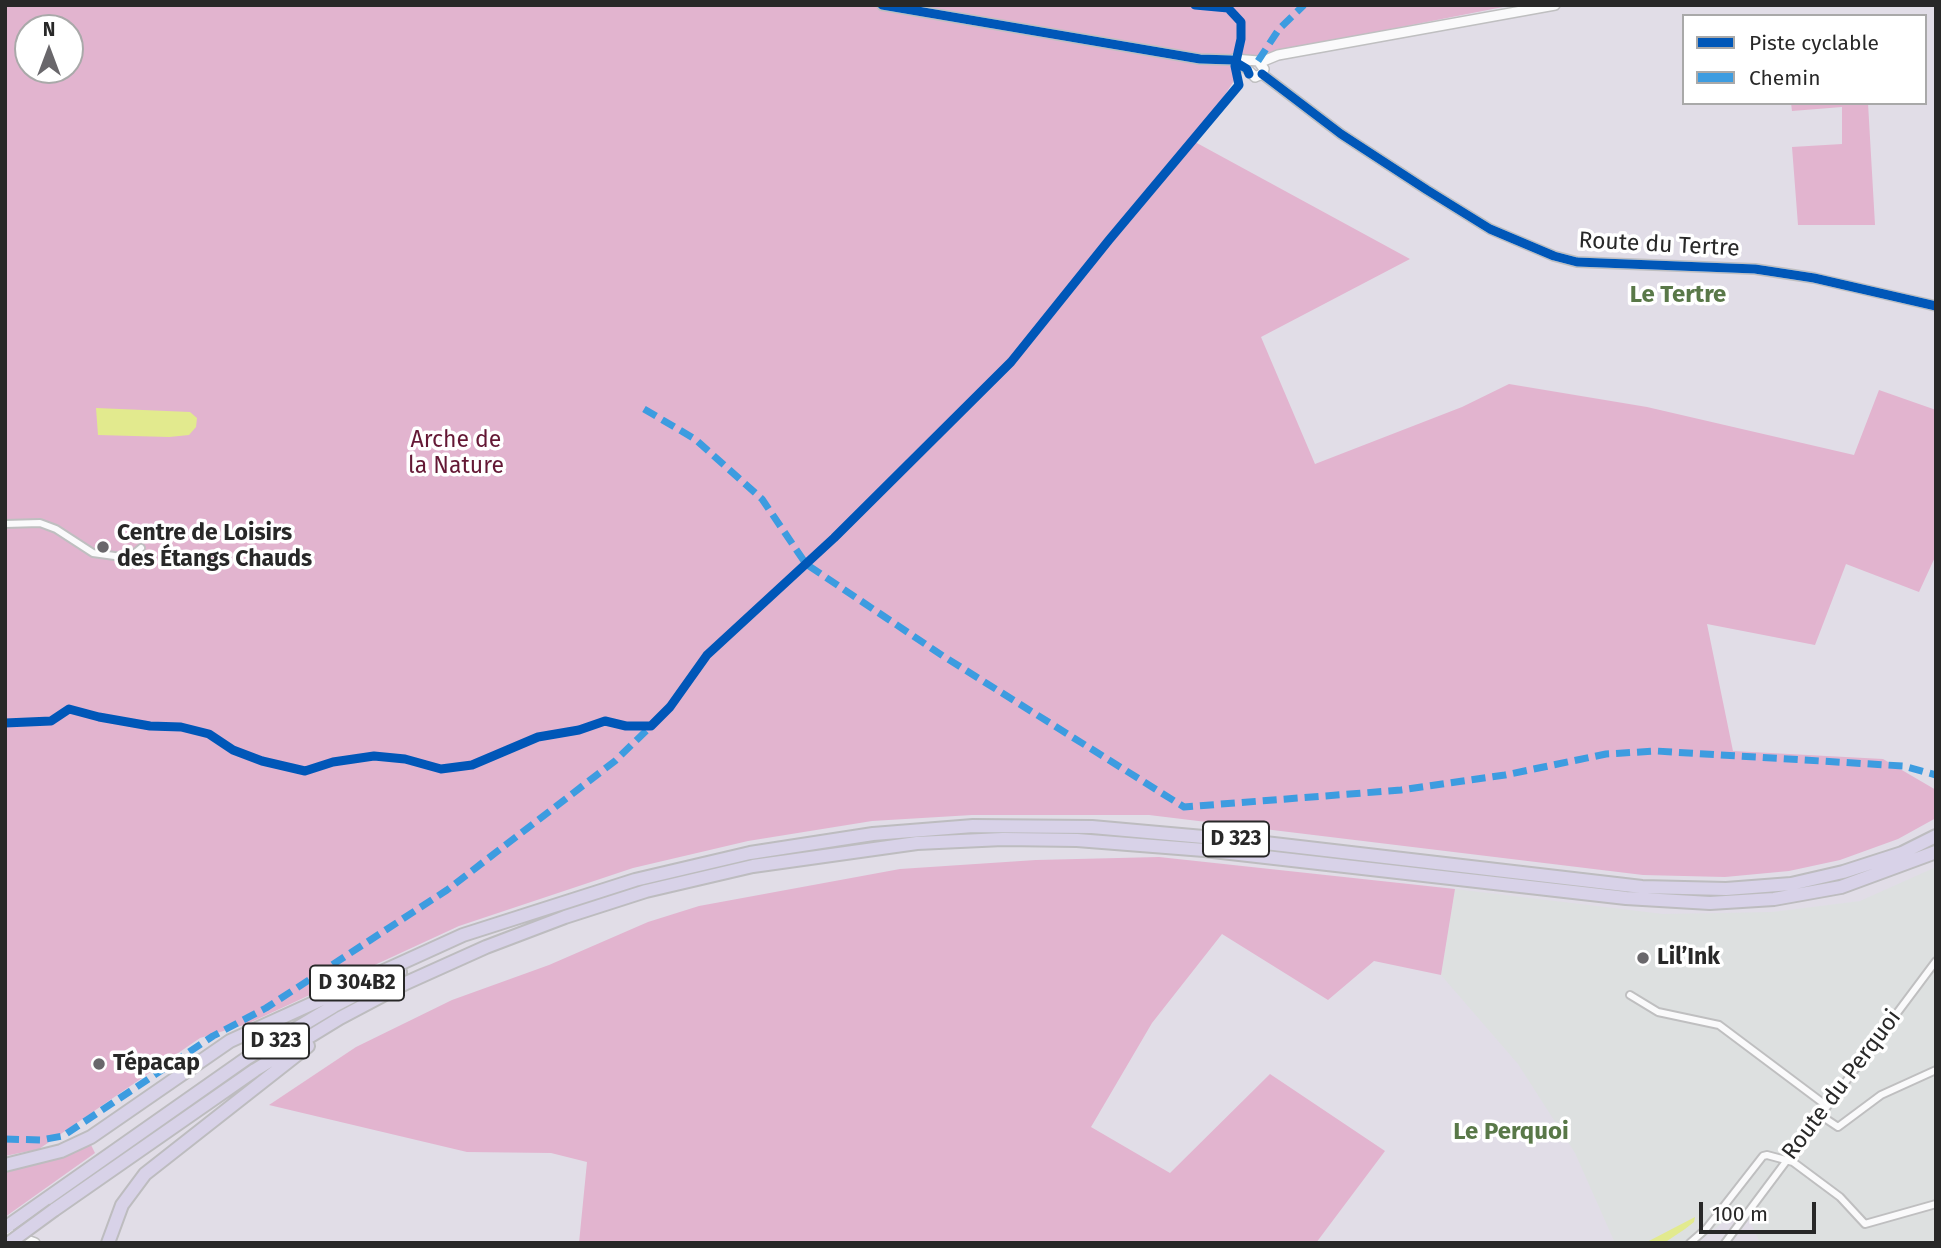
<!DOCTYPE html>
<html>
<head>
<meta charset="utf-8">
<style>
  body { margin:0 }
  #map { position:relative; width:1941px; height:1248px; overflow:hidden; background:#e1dde7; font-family:"Fira Sans",sans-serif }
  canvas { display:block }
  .frame { position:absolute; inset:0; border:7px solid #282828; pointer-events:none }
  .legend { position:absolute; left:1682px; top:14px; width:245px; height:91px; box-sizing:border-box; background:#fff; border:2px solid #a9a9a9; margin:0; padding:9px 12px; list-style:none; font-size:21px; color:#282828 }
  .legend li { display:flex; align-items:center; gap:14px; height:35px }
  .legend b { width:35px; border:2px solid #a9a9a9 }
  .north { position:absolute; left:14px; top:14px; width:70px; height:70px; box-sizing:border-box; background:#fff; border:2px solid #a9a9a9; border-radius:50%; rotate:0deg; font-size:19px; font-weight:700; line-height:28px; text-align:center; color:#282828 }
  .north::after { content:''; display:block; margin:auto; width:24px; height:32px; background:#69676b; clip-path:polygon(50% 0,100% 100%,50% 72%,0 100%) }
  .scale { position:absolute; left:1699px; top:1202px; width:117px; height:32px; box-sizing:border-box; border:4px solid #282828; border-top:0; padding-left:9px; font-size:21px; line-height:24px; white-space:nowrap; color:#282828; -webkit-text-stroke:5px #fff; paint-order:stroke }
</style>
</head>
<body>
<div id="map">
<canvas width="1941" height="1248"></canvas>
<div class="frame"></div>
<ul class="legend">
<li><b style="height:9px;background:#0057b8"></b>Piste cyclable</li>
<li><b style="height:9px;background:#3d9ce0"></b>Chemin</li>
</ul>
<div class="north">N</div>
<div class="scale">100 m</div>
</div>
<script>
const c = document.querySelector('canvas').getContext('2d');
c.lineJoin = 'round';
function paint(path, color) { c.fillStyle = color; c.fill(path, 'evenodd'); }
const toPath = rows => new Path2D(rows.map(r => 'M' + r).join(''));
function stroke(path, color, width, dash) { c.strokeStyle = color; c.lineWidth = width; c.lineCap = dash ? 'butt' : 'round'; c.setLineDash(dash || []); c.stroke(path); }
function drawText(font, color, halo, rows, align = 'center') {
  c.font = font + ' "Fira Sans",sans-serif'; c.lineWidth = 7; c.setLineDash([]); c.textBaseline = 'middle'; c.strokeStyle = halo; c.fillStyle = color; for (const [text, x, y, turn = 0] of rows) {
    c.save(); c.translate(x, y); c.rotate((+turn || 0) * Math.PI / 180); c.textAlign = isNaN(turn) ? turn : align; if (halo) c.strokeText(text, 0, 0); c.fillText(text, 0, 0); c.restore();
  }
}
const industrial = toPath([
  [1936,867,1936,1243,1760,1243,1743,1206,1697,1243,1615,1243,1575,1153,1518,1064,1441,975,1455,889,1663,914,1772,912,1860,901]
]);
const green = toPath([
  [5,5,1513,5,1249,57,1195,142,1410,259,1261,337,1315,464,1462,407,1509,384,1647,407,1854,455,1879,390,1936,410,1936,555,1919,592,1846,564,1815,645,1707,624,1733,751,1883,759,1936,790,1936,818,1898,839,1840,860,1789,871,1725,877,1643,875,1149,815,972,815,872,821,748,841,633,868,459,926,247,1024,200,1038,39,1149,5,1156],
  [28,28,70,28,70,70,28,70],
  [1791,103,1868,103,1875,225,1798,225,1792,147,1842,144,1842,107,1792,111],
  [1159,857,1455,889,1441,975,1374,961,1328,1000,1222,934,1152,1023,1091,1127,1170,1173,1270,1074,1385,1151,1316,1243,579,1243,587,1162,551,1153,467,1152,269,1105,356,1047,452,1000,549,965,648,922,699,906,900,869,1036,860],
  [91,1145,95,1153,5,1217,5,1169]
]);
const water = toPath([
  [96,408,190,412,197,418,196,427,189,435,169,437,98,435],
  [1695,1217,1694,1222,1685,1229,1664,1243,1645,1243]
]);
const street = toPath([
  [5,524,40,523,56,529,93,553,129,558,141,548],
  [1630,995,1658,1012,1719,1025,1827,1106],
  [1820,1115,1838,1127,1881,1095,1936,1070],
  [1690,1243,1706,1229,1763,1156,1767,1155,1793,1162,1840,1197,1865,1224,1936,1204],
  [1725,1243,1936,961]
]);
const secondary = toPath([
  [882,5,1200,59,1232,60,1247,69],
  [1234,59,1258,61,1264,69,1262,74,1255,77,1247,69],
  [1261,62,1278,55,1555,5],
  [1262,74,1341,134,1427,190,1490,229,1554,256,1577,262,1755,269,1814,278,1936,306],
  [5,1232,35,1243]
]);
const highway = toPath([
  [5,1165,61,1151,91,1137,230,1041,463,935,635,880,750,853,873,834,973,826,1092,827,1248,841,1642,887,1726,889,1791,884,1843,872,1902,853,1936,836],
  [54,1210,255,1070,340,1018,406,983,486,947,565,917,646,891,753,866,917,843,1003,839,1077,840,1204,850,1626,898,1710,903,1774,899,1841,887,1936,852],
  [5,1228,247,1058,334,1006,400,972],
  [108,1243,122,1205,145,1174,308,1046]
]);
const highwayBridge = toPath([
  [9,1243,54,1210]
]);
const quiet = toPath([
  [1258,61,1279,29,1304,5],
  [644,409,695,439,762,499,806,564,943,656,1184,807,1401,790,1505,775,1606,754,1656,751,1903,766,1936,775],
  [5,1139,41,1140,63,1136,213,1036,266,1008,447,890,615,761,651,726]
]);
const cycleway = toPath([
  [882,5,1200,59,1232,60,1247,69,1249,74],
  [1262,74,1341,134,1427,190,1490,229,1554,256,1577,262,1755,269,1814,278,1936,306],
  [5,723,51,721,69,709,99,717,150,726,181,727,209,734,233,750,262,761,305,771,333,762,374,756,405,759,441,769,472,765,538,737,579,730,605,721,626,726,651,726,670,707,707,655,834,538,1011,362,1109,240,1239,85,1235,66,1241,39,1241,22,1228,8,1195,5]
]);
const markers = [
  [103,547,7,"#69676b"],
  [1643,958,7,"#69676b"],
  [99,1064,7,"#69676b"]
];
const shields = [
  [1236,839,66],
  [357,983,94],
  [276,1041,66]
];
const shieldNames = [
  ["D 323",1236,839],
  ["D 304B2",357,983],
  ["D 323",276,1041]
];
const streetNames = [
  ["Route du Tertre",1659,245,3],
  ["Route du Perquoi",1842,1085,-53]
];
const parkNames = [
  ["Arche de",456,441],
  ["la Nature",456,467]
];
const poiNames = [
  ["Centre de Loisirs",117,534],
  ["des Étangs Chauds",117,560],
  ["Lil’Ink",1657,958],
  ["Tépacap",113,1064]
];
const neighbourhoodNames = [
  ["Le Tertre",1678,295],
  ["Le Perquoi",1511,1132]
];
paint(industrial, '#dde0e0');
paint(green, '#e2b4cf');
paint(water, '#e2ea8e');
stroke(street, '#bfbfc0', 10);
stroke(secondary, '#bfbfc0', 12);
stroke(highway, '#bdbcbf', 16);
stroke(street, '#fafafb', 6);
stroke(secondary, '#fafafb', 9);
stroke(highway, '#d8d2e8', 12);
stroke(highwayBridge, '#bdbcbf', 16, []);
stroke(highwayBridge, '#d8d2e8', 12);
stroke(quiet, '#3d9ce0', 7, [14, 7]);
stroke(cycleway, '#0057b8', 9);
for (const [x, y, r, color] of markers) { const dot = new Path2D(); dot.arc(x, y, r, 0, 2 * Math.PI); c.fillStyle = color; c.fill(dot); stroke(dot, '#fff', 2.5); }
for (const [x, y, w] of shields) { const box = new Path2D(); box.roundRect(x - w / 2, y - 17.5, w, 35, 5); c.fillStyle = '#fff'; c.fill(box); stroke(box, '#282828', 2); }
drawText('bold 21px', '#282828', null, shieldNames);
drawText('23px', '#282828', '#fff', streetNames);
drawText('23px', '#641835', '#fff', parkNames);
drawText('bold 23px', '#282828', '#fff', poiNames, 'left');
drawText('bold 24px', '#597848', '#fff', neighbourhoodNames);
</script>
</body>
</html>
